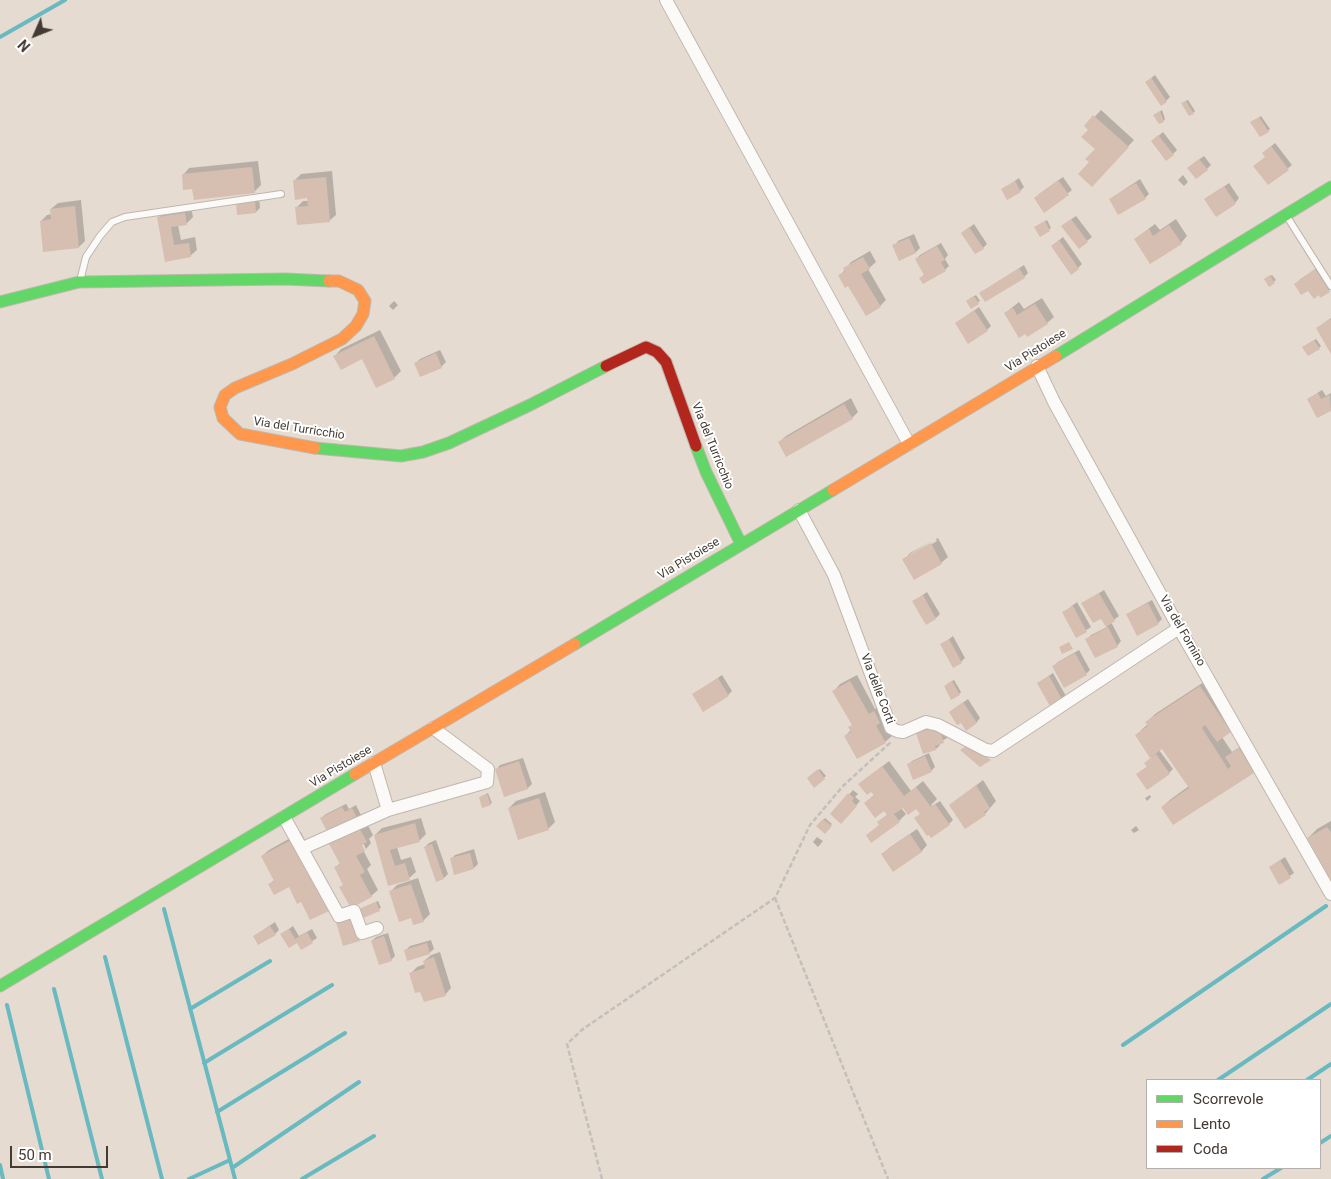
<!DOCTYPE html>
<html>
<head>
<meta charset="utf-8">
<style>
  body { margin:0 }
  #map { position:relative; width:1331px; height:1179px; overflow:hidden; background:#e5dbd0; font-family:Roboto,sans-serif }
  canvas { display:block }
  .legend { position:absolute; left:1146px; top:1079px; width:175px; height:90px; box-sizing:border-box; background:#fff; border:1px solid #b4b1ad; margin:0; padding:6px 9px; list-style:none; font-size:15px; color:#433b33 }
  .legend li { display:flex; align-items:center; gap:10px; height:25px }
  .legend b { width:25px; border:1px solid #b4b1ad }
  .north { position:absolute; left:10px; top:10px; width:50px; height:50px; -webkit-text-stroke:4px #fff; paint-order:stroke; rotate:226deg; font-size:14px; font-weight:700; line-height:20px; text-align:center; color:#433b33 }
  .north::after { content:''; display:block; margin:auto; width:18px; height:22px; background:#433b33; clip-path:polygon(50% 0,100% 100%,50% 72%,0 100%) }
  .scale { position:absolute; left:10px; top:1146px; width:98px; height:22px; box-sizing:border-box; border:2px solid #433b33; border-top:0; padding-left:6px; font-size:15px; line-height:18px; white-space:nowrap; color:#433b33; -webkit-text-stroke:4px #fff; paint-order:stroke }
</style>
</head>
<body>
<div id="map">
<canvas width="1331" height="1179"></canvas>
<ul class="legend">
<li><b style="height:6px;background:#63d668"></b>Scorrevole</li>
<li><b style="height:6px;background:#ff974d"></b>Lento</li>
<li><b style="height:6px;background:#b3261e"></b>Coda</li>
</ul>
<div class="north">N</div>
<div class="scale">50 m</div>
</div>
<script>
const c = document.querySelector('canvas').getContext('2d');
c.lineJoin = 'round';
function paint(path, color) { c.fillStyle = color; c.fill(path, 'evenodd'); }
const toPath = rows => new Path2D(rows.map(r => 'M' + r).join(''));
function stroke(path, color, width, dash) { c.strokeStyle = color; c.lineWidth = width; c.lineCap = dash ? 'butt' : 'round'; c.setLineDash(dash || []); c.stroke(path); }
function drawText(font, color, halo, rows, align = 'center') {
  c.font = font + ' Roboto,sans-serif'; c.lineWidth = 4; c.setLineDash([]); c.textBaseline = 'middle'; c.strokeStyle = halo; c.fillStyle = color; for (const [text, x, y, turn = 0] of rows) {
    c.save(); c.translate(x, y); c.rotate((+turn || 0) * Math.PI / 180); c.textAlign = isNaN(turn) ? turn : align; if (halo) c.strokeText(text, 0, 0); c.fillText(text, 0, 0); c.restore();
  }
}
const shadow = toPath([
  [1155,75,1170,97,1166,101,1151,78],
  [1188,100,1195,111,1193,113,1184,102],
  [1101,110,1134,140,1098,179,1091,162,1097,149,1090,130,1086,126],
  [1162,110,1165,119,1163,121,1156,114],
  [1261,116,1270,129,1268,131,1254,121],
  [1163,132,1177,150,1173,154,1157,137],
  [1275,143,1292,165,1268,184,1268,149],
  [1204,156,1211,165,1207,169,1193,164],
  [258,161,261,185,254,192,193,187,183,175,189,168],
  [332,171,336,215,329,221,296,208,303,201,309,201,309,197,295,180,301,174],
  [1183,175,1188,182,1184,186,1178,180],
  [1063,177,1072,190,1045,211,1039,194],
  [1019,178,1024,187,1020,191,1002,190],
  [1140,179,1149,194,1145,198,1110,199],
  [1229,183,1239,198,1235,203,1210,196],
  [259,198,260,208,256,212,241,200],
  [81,200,85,241,79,247,41,221,47,215,52,214,51,209,58,203],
  [191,207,193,217,186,224,178,225,181,240,195,237,197,250,190,256,166,260,159,217,165,211],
  [1076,216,1092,237,1079,247,1067,222],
  [1176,219,1187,236,1181,243,1135,239,1155,224,1160,230],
  [1047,220,1051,228,1040,235,1037,226],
  [974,224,987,244,983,248,962,233],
  [914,234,920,248,916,252,900,259,894,246,898,241],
  [1063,237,1082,264,1078,268,1052,246],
  [941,243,948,255,945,259,949,266,945,270,921,278,925,274,916,259,920,255],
  [870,251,876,262,868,269,886,300,880,306,849,284,840,276,851,262],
  [1024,265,1028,273,1024,277,981,293],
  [1320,266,1331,289,1321,296,1319,294,1308,289,1299,280],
  [1272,275,1276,280,1270,285,1267,278],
  [976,295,980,301,971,307,969,299],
  [1042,298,1054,317,1047,323,1005,313,1019,302,1024,309],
  [394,301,398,305,393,310,389,306],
  [979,307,991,326,987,330,957,323],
  [1331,318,1331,352,1317,328],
  [380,330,401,371,394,378,363,358,335,356,341,349],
  [1316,339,1321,346,1319,348,1305,346],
  [440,350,446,362,441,367,421,375,416,363,420,359],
  [1322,390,1326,396,1331,393,1331,410,1318,417,1308,399],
  [851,398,858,412,852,418,779,442,786,436],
  [938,538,948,557,941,563,904,560,910,553],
  [936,539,937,541,910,557,910,554],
  [1104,590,1119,616,1111,622,1121,641,1117,646,1096,657,1087,639,1091,635,1107,627,1102,617,1083,603],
  [927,592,940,614,936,618,914,601],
  [1152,600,1162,619,1158,623,1128,615,1132,611],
  [1077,602,1091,627,1077,636,1064,612],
  [953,636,965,658,961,662,942,645],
  [1079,650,1090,670,1086,674,1053,667,1058,662],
  [1053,673,1066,696,1062,700,1038,683],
  [722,675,732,691,728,695,694,694],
  [857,675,875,709,880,706,882,719,892,736,885,742,845,736,851,730,853,725,834,691,840,684],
  [954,680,961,692,959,694,947,684],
  [1207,680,1237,725,1222,737,1232,752,1243,745,1257,768,1253,772,1162,807,1171,799,1189,786,1163,747,1159,750,1173,769,1169,773,1137,774,1148,766,1152,758,1136,735,1148,724,1147,722,1155,714],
  [968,699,980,718,976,723,950,712],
  [943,724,947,738,939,743,940,745,936,749,918,733,922,729],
  [929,753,935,767,931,771,908,765,912,761],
  [523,758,532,784,528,788,505,796,496,770,500,765],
  [889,761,911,791,923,781,937,799,931,805,932,806,940,801,953,820,949,824,921,813,917,807,903,806,901,808,906,814,899,821,880,824,879,822,888,814,885,809,865,803,875,794,860,784],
  [820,769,826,776,814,786,808,778],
  [983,780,996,801,985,814,951,805],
  [853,790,858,794,855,797,860,801,845,818,832,814],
  [545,792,555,822,548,829,509,808,516,801],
  [488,793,492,803,490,804,480,797],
  [1150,795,1151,797,1147,801,1145,798],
  [346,804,349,809,356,805,361,815,357,819,321,818,326,814],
  [421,818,426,834,419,841,397,847,401,860,411,857,416,872,408,879,389,884,375,835,382,828],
  [825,818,832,824,825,832,818,826],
  [365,820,373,835,369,839,371,843,366,849,361,839,358,840,363,849,365,849,363,850,371,865,367,869,378,890,371,896,341,887,344,884,335,868,341,862,330,842],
  [1331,821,1331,879,1308,838,1317,829],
  [1136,826,1139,830,1134,833,1131,830],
  [917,829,927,845,921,852,883,854,889,848],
  [301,832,335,903,302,900,289,885,270,884,274,880,262,856,269,850],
  [817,837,823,841,818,847,813,842],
  [436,840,448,874,444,878,425,847,429,843],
  [474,849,478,864,474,868,451,859,455,855],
  [1285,857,1294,873,1280,883,1270,867],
  [418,878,430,914,423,921,411,916,390,892,397,885],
  [378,901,381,908,364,916,362,908],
  [275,922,279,930,275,934,254,936],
  [293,926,299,936,312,929,317,938,302,948,298,942,282,934],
  [388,933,395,956,391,960,372,941,376,937],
  [431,940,434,949,429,953,406,950,410,946],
  [440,952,451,988,445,995,410,974,417,967,425,964,424,961,431,955]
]);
const stream = toPath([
  [0,37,65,0],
  [164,909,235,1179],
  [105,957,162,1179],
  [54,989,102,1179],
  [7,1005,49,1179],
  [190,1009,270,961],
  [1123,1045,1326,906],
  [204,1063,332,985],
  [1218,1080,1331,1004],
  [1307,1080,1331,1064],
  [217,1112,345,1033],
  [1320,1143,1331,1136],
  [0,1165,3,1179],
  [232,1168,359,1082],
  [189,1179,230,1160],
  [302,1179,374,1136],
  [1263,1179,1281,1168]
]);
const building = toPath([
  [1151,78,1167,102,1161,106,1145,82],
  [1186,101,1194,114,1189,116,1181,103],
  [1160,111,1164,122,1159,124,1153,115],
  [1093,115,1129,147,1092,187,1078,174,1089,162,1085,159,1095,149,1081,137,1088,130,1084,126],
  [1259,117,1269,132,1260,137,1250,122],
  [1158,135,1174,155,1166,161,1151,141],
  [1271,146,1289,170,1268,185,1253,166,1265,157,1262,153],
  [1199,159,1208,170,1196,179,1187,168],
  [252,167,255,193,194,200,192,189,183,190,182,174],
  [326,177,330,222,297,225,295,207,308,206,307,198,295,200,293,180],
  [1058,180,1069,195,1044,213,1034,198],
  [1015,181,1021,192,1007,200,1001,189],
  [1136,183,1146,199,1118,215,1109,199],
  [1224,186,1236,204,1216,217,1204,199],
  [255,201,256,213,237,215,236,203],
  [75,206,79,248,43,252,40,221,51,219,50,209],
  [185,213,187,225,171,227,174,245,189,243,191,257,165,262,157,217],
  [1071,219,1088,242,1079,249,1061,226],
  [1045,221,1050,231,1040,237,1034,227],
  [1169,225,1182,244,1150,264,1134,239,1149,229,1153,236],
  [969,227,984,249,975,254,961,233],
  [909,238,916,253,899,261,892,245],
  [1059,240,1079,269,1071,275,1051,246],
  [937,246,945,260,941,262,946,271,923,284,919,278,924,275,915,259],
  [863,257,870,269,861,274,881,307,866,316,848,286,845,288,838,275,845,272,843,268],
  [1019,268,1025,278,985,302,979,293],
  [1315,269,1330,292,1320,298,1319,295,1314,299,1308,291,1301,295,1294,284],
  [1270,275,1275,283,1269,287,1264,279],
  [974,296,979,304,971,309,966,301],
  [1035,304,1048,324,1027,337,1025,334,1019,338,1004,313,1013,308,1017,315],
  [974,310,988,331,968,344,955,323],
  [1331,319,1331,354,1316,328],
  [374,336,395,379,376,388,362,359,341,370,333,356],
  [1314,340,1320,349,1308,356,1302,347],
  [436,353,442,368,420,377,414,363],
  [1318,393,1321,399,1330,395,1331,411,1317,418,1307,399],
  [844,404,853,419,786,457,778,442],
  [931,543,942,564,914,580,902,559],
  [1099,593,1115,621,1106,627,1101,619,1093,623,1081,603],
  [923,595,936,619,926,625,912,601],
  [1148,603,1159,624,1137,636,1126,614],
  [1073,606,1087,632,1076,638,1062,612],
  [1108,627,1118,647,1095,658,1085,639],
  [949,639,962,663,953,668,940,644],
  [1069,642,1073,649,1062,654,1059,647],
  [1075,653,1087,675,1064,688,1052,666],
  [1049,676,1063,701,1051,708,1037,683],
  [718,678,729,696,703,712,692,694],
  [850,681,869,714,874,711,880,723,876,726,886,743,857,759,844,736,851,732,848,727,852,725,832,691],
  [952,681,960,695,951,700,944,686],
  [1200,686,1231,732,1217,742,1205,725,1202,728,1228,769,1231,766,1225,757,1239,748,1254,773,1173,825,1161,807,1189,788,1162,749,1150,758,1135,735,1148,726,1145,722],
  [963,702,977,723,966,731,961,723,957,725,949,712],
  [934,728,939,728,944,743,935,746,936,750,923,754,916,733],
  [969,744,991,760,980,767,960,750],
  [1156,754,1170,774,1147,790,1136,774,1147,767,1144,763],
  [925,756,932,772,913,780,907,764],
  [519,761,528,789,504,797,495,769],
  [882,766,904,796,916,787,931,807,935,804,950,825,931,838,929,835,927,836,914,818,920,814,916,809,908,815,903,808,894,814,900,822,871,843,866,835,879,825,877,822,887,815,884,811,875,818,864,803,874,795,871,792,867,795,858,784],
  [818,769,825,779,814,788,807,778],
  [976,785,990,808,984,812,986,815,965,829,949,805],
  [848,793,854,798,852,801,857,806,841,824,830,814],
  [487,794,491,805,482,808,479,797],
  [539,798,549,830,518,840,508,808],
  [342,807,345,812,352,808,358,820,329,835,320,818],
  [823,819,832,826,825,834,816,826],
  [415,823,420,842,390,850,395,866,405,863,410,880,388,886,374,835],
  [358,826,367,842,362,845,365,851,356,856,365,872,360,875,372,897,351,908,339,887,343,885,334,867,340,864,328,842],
  [1327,827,1331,832,1331,881,1307,838],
  [910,834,922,852,893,872,881,854],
  [295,838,329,911,310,920,301,902,297,904,289,887,274,895,268,884,274,881,261,856],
  [432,844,444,879,436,882,424,847],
  [470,853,474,869,454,875,450,858],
  [1280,860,1291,878,1279,885,1269,867],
  [411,884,424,922,413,925,411,918,399,922,389,891],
  [376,902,380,911,363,918,359,909],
  [353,917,360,941,343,946,336,922],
  [270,926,276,935,258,945,253,936],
  [289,929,295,939,307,932,313,943,301,950,297,943,289,948,280,934],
  [384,936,392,961,379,965,371,941],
  [427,943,430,954,407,961,404,950],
  [434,957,446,996,424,1002,420,992,415,993,409,973,425,968,423,961]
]);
const path = toPath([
  [775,898,888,1179],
  [602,1179,567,1044,583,1029,775,898,810,825,843,786,891,742]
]);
const lane = toPath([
  [1286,215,1331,286],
  [80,281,86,257,100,236,112,222,125,217,281,194]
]);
const street = toPath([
  [666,0,909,444],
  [1037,366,1054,402,1179,628,1331,894],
  [799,510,834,575,891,728,897,731,903,732,926,722,938,725,986,750,993,751,1179,628],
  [388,810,487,782,488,769,433,728],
  [284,817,339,916,354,911,362,933,377,928],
  [303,848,388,810,374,763]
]);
const fast = toPath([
  [0,302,79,282,285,279,329,281],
  [1056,356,1331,187],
  [696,446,706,472,741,544],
  [315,448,401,456,423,452,449,443,530,405,606,366],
  [575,644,833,490],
  [0,986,355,774]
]);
const slow = toPath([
  [315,448,240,434,223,418,220,407,225,395,235,388,292,364,342,339,356,326,363,314,365,301,358,290,339,281,329,281],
  [833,490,1056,356],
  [355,774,575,644]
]);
const jam = toPath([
  [606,366,646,347,657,352,666,362,696,446]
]);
const streetNames = [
  ["Via Pistoiese",1036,351,-32],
  ["Via del Turricchio",299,429,9],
  ["Via del Turricchio",712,446,68],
  ["Via Pistoiese",689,559,-31],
  ["Via del Fornino",1182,631,60],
  ["Via delle Corti",877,689,69],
  ["Via Pistoiese",341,767,-31]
];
paint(shadow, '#0003');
stroke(stream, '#68b9c0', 4);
paint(building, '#d6beb1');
stroke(lane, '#bfb7ae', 8);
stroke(street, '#bfb7ae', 14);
stroke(fast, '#bfb7ae', 13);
stroke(slow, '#bfb7ae', 13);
stroke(jam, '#bfb7ae', 13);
stroke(path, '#c4bfbb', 2.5, [5, 2.5]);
stroke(lane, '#fbfaf8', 6);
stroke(street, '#fbfaf8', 12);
stroke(fast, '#63d668', 11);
stroke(slow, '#ff974d', 11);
stroke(jam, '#b3261e', 11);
drawText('12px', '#433b33', '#fff', streetNames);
</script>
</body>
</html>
